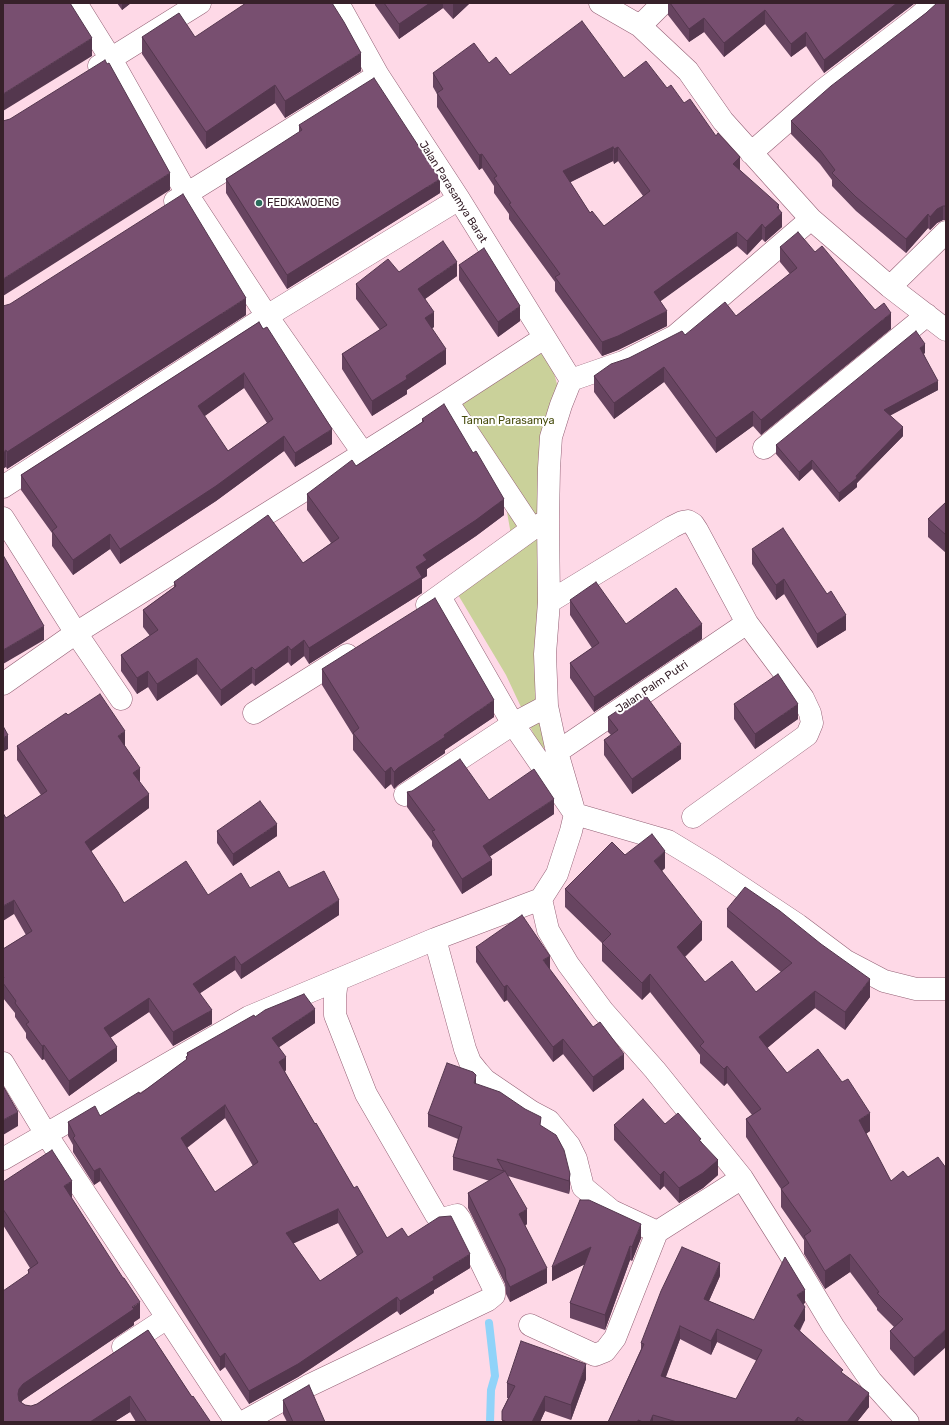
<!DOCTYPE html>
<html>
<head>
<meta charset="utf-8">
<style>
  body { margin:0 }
  #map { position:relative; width:949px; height:1425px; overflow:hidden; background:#fed9e7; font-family:Rubik,sans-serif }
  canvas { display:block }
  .frame { position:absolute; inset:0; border:4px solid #37212a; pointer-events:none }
</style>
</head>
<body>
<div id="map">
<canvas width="949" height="1425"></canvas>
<div class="frame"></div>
</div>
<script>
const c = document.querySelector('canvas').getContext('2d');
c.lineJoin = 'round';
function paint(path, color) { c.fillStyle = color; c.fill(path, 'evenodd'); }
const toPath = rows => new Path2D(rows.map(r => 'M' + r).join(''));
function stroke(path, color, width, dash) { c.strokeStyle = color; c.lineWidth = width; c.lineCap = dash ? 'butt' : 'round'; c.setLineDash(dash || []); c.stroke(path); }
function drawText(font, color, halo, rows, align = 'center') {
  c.font = font + ' Rubik,sans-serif'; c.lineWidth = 4; c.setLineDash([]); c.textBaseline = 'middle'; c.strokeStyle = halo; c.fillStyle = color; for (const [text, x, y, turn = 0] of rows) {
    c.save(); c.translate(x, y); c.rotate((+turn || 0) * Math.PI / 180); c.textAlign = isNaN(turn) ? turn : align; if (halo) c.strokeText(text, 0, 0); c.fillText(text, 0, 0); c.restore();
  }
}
const green = toPath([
  [546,344,560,395,551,745,543,748,535,737,506,675,457,593,509,555,510,529,505,501,447,409]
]);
const stream = toPath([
  [489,1323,495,1376,491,1390,490,1422]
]);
const minor = toPath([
  [76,3,111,59,187,194,267,316,363,453],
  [338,3,378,75,459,199,571,380],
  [600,3,640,26,688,71,723,121,811,219,890,287,946,330],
  [640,26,663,3],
  [99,66,200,3],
  [751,153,823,90,918,17,934,3],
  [175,201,378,75],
  [811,219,675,336,623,362,571,380,561,405,551,437,549,468,548,520,549,602,545,654,547,706,557,752,575,814,571,831,557,874,541,899,548,930,568,964,603,1011,655,1070,742,1178,788,1251,833,1326,871,1381,908,1422],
  [890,287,946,232],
  [447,401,532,529],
  [764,448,927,315],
  [3,487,267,316,459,199],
  [3,518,76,633,447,401,544,338],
  [440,597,513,724,575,814,668,841,711,867,798,925,846,961,884,981,916,989,946,989],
  [549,602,672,527,682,522,688,521,693,524,697,530,747,623,803,698,810,713,812,723,807,735,693,817],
  [427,605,532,529,548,520],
  [3,684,76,633,121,699],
  [254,713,347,655],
  [557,752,747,623],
  [405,795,513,724,547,706],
  [435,939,465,1049,470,1062,478,1072,485,1080,532,1112,549,1121,569,1145,576,1159,583,1187,612,1211,657,1232],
  [3,1063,46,1134,236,1422],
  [3,1159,249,1017,435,939,541,899],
  [530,1325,595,1355,605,1351,615,1338,657,1232,742,1178],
  [123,1347,167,1318],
  [243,1422,308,1386,488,1300,494,1295,494,1289,460,1219,457,1215,442,1219,436,1215,366,1094,335,1015,335,997,337,980]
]);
const wall = toPath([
  [117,3,131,3,122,10],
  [375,3,470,3,453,19,443,8,399,39,375,5],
  [668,3,915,3,824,73,806,46,791,57,765,24,724,57,704,32,689,42,668,15],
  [946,3,946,220,943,220,937,223,930,230,928,228,906,253,856,211,832,186,832,180,820,164,791,134,791,121,926,13],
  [142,37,195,37,361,71,285,118,275,103,206,149,142,54],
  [489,63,510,75,624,78,667,88,684,103,740,170,779,209,782,227,765,242,762,239,747,255,737,246,660,301,667,326,618,350,602,356,555,291,555,282,509,219,509,214,494,193,494,186,482,168,479,170,437,107,437,94,433,87,433,73],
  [613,161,614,164,618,161,643,196,604,226,590,213,570,182],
  [299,125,440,193,287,289,226,193,226,179,299,133],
  [780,247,815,252,891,329,761,435,753,426,716,453,664,382,614,419,594,392,594,376,629,358,685,335,736,316,790,274,780,262],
  [459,265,520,321,498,337,459,280],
  [399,272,457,276,425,299,434,327,432,328,446,364,407,390,407,394,372,416,342,369,342,354,380,330,356,299,356,284],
  [3,306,246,315,7,469,6,467],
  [259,322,332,444,295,467,284,451,216,501,120,564,110,549,73,575,52,546,52,533,21,490,21,475],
  [244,388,267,423,228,451,204,416],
  [925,353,924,354,938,390,890,415,903,436,857,483,857,487,839,502,812,469,799,481,776,454,776,445],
  [422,419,504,515,476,536,427,569,427,576,422,579,422,593,309,664,304,656,291,666,288,662,255,686,252,683,221,706,197,674,157,701,148,687,137,694,121,671,121,655,150,636,143,627,143,610,174,587,174,582,303,563,331,543,307,510,307,494,356,466,422,422],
  [946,502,946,553,928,537,928,519],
  [752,549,827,594,846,630,817,648,784,594,776,600,752,564],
  [570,600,626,624,702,639,594,712,570,678,570,663,592,648,570,615],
  [322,669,494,717,445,750,445,753,398,785,394,789,391,784,385,789,353,750,353,735,322,685],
  [734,704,798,719,755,749,734,719],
  [68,715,125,746,140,782,149,808,91,851,124,903,208,895,250,888,289,888,339,915,241,979,235,970,200,993,212,1024,173,1046,149,1012,110,1038,117,1061,69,1096,44,1059,42,1060,26,1038,26,1033,15,1017,15,1013,3,998,3,949,26,935,14,914,6,818,41,795,17,760,17,746],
  [608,717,681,759,632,794,604,755,604,740,611,735,608,732],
  [407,792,489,800,554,814,489,857,492,875,462,894,432,846,432,841,407,807],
  [217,831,277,836,233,866,217,843],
  [625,855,665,868,662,871,702,940,685,957,705,982,756,992,781,972,727,927,727,909,870,997,845,1030,815,1008,767,1048,787,1073,870,1131,866,1134,891,1181,908,1177,938,1157,914,1376,890,1349,890,1331,894,1327,877,1310,877,1308,850,1272,825,1289,804,1254,804,1240,781,1207,781,1189,746,1137,746,1119,752,1115,727,1083,724,1086,700,1063,700,1055,650,992,642,1000,602,961,602,943,565,907,565,889],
  [476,947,550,970,624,1069,593,1092,563,1054,553,1062,507,1000,504,1002,476,962],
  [255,1017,315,1023,279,1047,286,1070,285,1072,315,1124,354,1188,387,1238,408,1237,470,1268,434,1290,434,1293,400,1315,397,1311,298,1377,249,1404,225,1367,220,1371,100,1181,94,1185,73,1152,73,1145,68,1136,68,1122,100,1116,140,1094,186,1060,186,1057,187,1056,187,1053],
  [225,1118,253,1166,215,1192,187,1148],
  [338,1223,357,1256,320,1281,293,1243],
  [476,1084,541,1126,570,1174,570,1188,569,1194,508,1176,527,1224,525,1226,547,1283,510,1302,506,1294,505,1284,468,1208,468,1193,490,1181,453,1170,453,1157,458,1139,428,1127,428,1114],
  [665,1124,701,1141,718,1175,703,1188,679,1203,664,1186,660,1190,614,1140,614,1125],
  [3,1182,72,1197,71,1198,140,1318,134,1322,134,1325,23,1400,21,1402,25,1405,31,1406,37,1404,148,1330,192,1397,210,1422,136,1422,130,1412,114,1422,3,1422,28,1274,28,1270,30,1268,3,1225],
  [580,1200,641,1238,632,1261,630,1260,605,1330,570,1318,570,1303,585,1264,552,1281],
  [720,1276,709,1301,754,1320,805,1303,803,1304,805,1320,800,1331,843,1374,869,1407,857,1422,608,1422,641,1349,641,1343],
  [680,1339,711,1355,717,1342,757,1361,736,1399,666,1377],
  [586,1379,571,1420,545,1411,540,1422,502,1422,502,1411,508,1398,507,1398,507,1383],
  [283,1400,325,1422,287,1422,283,1414]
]);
const shadedWall = toPath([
  [122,3,131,3,122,10],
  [430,3,443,3,443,8,399,39,399,24],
  [454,3,470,3,453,19,453,4],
  [897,3,915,3,824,73,824,60],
  [765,10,765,24,724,57,724,43],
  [704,18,704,32,689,42,689,29],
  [806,32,806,46,791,57,791,44],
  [92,38,92,56,3,111,3,94],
  [361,53,361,71,285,118,285,101],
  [275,85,275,103,206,149,206,132],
  [613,147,613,161,563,186,563,171],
  [618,147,618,161,614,164,614,149],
  [482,154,482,168,479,170,479,155],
  [740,157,740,172,733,164],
  [170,173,170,190,3,296,3,279],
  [440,179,440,193,287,289,287,275],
  [779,205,779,215,782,213,782,227,765,242,765,228],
  [943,206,943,220,937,223,930,230,930,217,937,209],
  [928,214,928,228,906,253,906,239],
  [762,224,762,239,747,255,747,241],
  [737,232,737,246,654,306,654,292],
  [457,262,457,276,418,304,418,289],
  [246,298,246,315,7,469,7,452],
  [520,306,520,321,498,337,498,322],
  [667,311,667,326,618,350,602,356,602,342],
  [434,312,434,327,425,333,425,318],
  [891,313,891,329,761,435,761,420],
  [925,344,925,353,920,357,920,348],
  [446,349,446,364,407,390,407,394,372,416,372,401,406,376],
  [664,367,664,382,614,419,614,403],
  [244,373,244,388,198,421,198,406],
  [938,381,938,390,884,419,884,410],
  [753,411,753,426,716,453,716,438],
  [903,427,903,436,857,483,857,487,839,502,839,493],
  [332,429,332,444,295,467,295,453],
  [284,436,284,451,216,501,120,564,120,549],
  [6,450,6,467,3,469,3,452],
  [812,460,812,469,799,481,799,472],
  [504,499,504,515,476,536,427,569,427,576,422,579,422,593,309,664,309,648,416,567,423,555],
  [110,534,110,549,73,575,73,560],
  [784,579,784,594,776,600,776,585],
  [846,615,846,630,817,648,817,634],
  [702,624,702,639,594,712,594,697],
  [44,626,44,640,3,664,3,650],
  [304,640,304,656,291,666,291,650],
  [288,646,288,662,255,686,255,670],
  [197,658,197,674,157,701,157,684],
  [252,667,252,683,221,706,221,690],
  [148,671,148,687,137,694,137,678],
  [494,700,494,717,445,750,445,753,398,785,394,789,394,772,398,768,444,735],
  [798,704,798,719,755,749,755,734],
  [125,731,125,746,118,750,118,736],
  [8,735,8,749,3,752,3,738],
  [681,744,681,759,632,794,632,779],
  [391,767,391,784,385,789,385,772],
  [140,768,140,782,133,787,133,773],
  [149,794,149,808,85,856,85,842],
  [554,799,554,814,483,861,483,846],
  [277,824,277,836,233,866,233,854],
  [665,851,665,868,654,878,654,861],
  [492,860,492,875,462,894,462,879],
  [14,900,14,914,3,921,3,906],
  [339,900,339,915,241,979,241,965],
  [702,922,702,940,677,964,677,947],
  [235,956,235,970,193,998,193,984],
  [550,956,550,971,543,960],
  [650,974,650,992,642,1000,642,983],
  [870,979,870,997,845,1030,845,1012],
  [507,985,507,1000,504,1002,504,987],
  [815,991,815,1008,759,1055,759,1037],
  [149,998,149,1012,104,1042,104,1028],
  [315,1009,315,1023,272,1052,272,1038],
  [212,1010,212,1024,173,1046,173,1032],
  [563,1039,563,1054,553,1062,553,1047],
  [44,1045,44,1059,42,1060,42,1046],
  [117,1047,117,1061,69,1096,69,1081],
  [624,1054,624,1069,593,1092,593,1077],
  [286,1057,286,1070,279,1076,279,1062],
  [727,1066,727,1083,724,1086,724,1069],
  [476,1075,476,1089,474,1083],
  [225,1105,225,1118,181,1152,181,1138],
  [18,1112,18,1126,3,1135,3,1120],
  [870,1113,870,1131,859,1138,859,1120],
  [718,1160,718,1175,703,1188,679,1203,679,1188],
  [100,1168,100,1181,94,1185,94,1171],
  [664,1171,664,1186,660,1190,660,1175],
  [570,1174,570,1188,569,1194,569,1181],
  [72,1181,72,1197,64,1202,64,1186],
  [338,1209,338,1223,286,1247,286,1233],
  [527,1209,527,1224,519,1229,519,1214],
  [641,1224,641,1238,632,1261,632,1247],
  [630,1246,630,1260,605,1330,605,1315],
  [591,1247,591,1261,552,1281,552,1267],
  [470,1254,470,1268,434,1290,434,1293,400,1315,400,1301,433,1277],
  [850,1254,850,1272,825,1289,825,1271],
  [720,1263,720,1276,704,1312,704,1299],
  [547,1268,547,1283,510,1302,510,1287],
  [805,1290,805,1303,797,1309,797,1295],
  [397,1297,397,1311,298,1377,249,1404,249,1391],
  [140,1302,140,1318,134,1322,134,1325,23,1400,19,1405,18,1394,19,1389,23,1384],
  [805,1307,805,1320,794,1339,794,1326],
  [680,1326,680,1339,661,1389,661,1376],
  [717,1329,717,1342,711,1355,711,1341],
  [946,1329,946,1347,914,1376,914,1358],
  [225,1353,225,1367,220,1371,220,1357],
  [586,1364,586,1379,571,1420,571,1405],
  [869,1393,869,1407,857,1422,847,1422],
  [130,1396,130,1412,114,1422,90,1422],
  [545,1396,545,1411,540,1422,532,1422],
  [653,1415,653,1422,650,1422],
  [798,1417,798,1422,794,1422]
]);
const building = toPath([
  [3,3,70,3,92,38,3,94,3,3],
  [246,3,332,3,344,22,361,53,285,101,275,85,206,132,142,37,179,13,195,37,246,3],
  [384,3,430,3,399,24,384,3],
  [670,3,897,3,824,60,806,32,791,44,765,10,724,43,704,18,689,29,670,3],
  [937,3,946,3,946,206,943,206,937,209,930,217,928,214,906,239,856,197,832,173,835,170,820,150,791,121,831,86,926,13,937,3],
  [582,21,624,78,646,61,667,88,671,85,684,103,690,99,716,136,718,133,740,157,733,164,779,205,777,207,782,213,765,228,762,224,747,241,737,232,654,292,667,311,618,336,602,342,555,277,560,274,509,204,511,203,494,178,497,176,482,154,479,155,437,93,443,89,433,73,474,43,489,63,496,57,510,75,582,21],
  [613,147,614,149,618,147,650,191,604,226,592,211,590,213,563,171,613,147],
  [105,60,107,64,109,63,170,173,3,279,3,121,10,119,105,60],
  [374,78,440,179,287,275,226,179,302,130,299,125,374,78],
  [183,194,246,298,7,452,6,450,3,452,3,306,10,304,183,194],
  [798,232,815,252,822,246,875,310,884,303,891,313,761,420,753,411,716,438,664,367,614,403,594,376,611,364,629,358,682,331,685,335,725,302,736,316,797,268,780,247,798,232],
  [443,241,457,262,418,289,434,312,425,318,446,349,406,376,407,379,372,401,342,354,387,325,356,284,388,259,399,272,443,241],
  [484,248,520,306,498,322,459,265,484,248],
  [259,322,263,329,267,327,332,429,295,453,284,436,216,486,120,549,110,534,73,560,52,531,57,527,21,475,259,322],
  [244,373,273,419,228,451,198,406,244,373],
  [916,331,925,344,920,348,938,381,884,410,903,427,856,476,857,478,839,493,812,460,799,472,776,445,916,331],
  [444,404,473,453,476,451,504,499,476,520,423,555,427,560,416,567,422,577,309,648,304,640,291,650,288,646,255,670,252,667,221,690,197,658,157,684,148,671,137,678,121,655,158,630,143,610,176,586,174,582,268,515,303,563,339,538,307,494,352,460,356,466,424,421,422,419,444,404],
  [946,502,946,535,928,519,946,502],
  [783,528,827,594,831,591,846,615,817,634,784,579,776,585,752,549,783,528],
  [3,555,44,626,3,650,3,555],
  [596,582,626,624,676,588,702,624,594,697,570,663,599,643,570,600,596,582],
  [435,598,494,700,444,735,445,737,398,768,394,772,391,767,385,772,353,733,359,728,322,669,435,598],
  [778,674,798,704,755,734,734,704,778,674],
  [644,693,681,744,632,779,604,740,618,730,608,717,644,693],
  [100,694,125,731,118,736,140,768,133,773,149,794,85,842,118,892,124,903,186,861,208,895,241,873,250,888,279,871,289,888,324,871,339,900,241,965,235,956,193,984,212,1010,173,1032,149,998,104,1028,117,1047,69,1081,44,1045,42,1046,26,1024,29,1022,15,1003,16,1001,3,983,3,979,4,978,3,975,3,949,32,931,14,900,3,906,3,813,6,818,47,791,17,746,66,713,68,715,100,694],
  [3,726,8,735,3,738,3,726],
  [460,759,489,800,534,769,554,799,483,846,492,860,462,879,432,831,435,830,407,792,412,791,460,759],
  [260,801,277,824,233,854,217,831,260,801],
  [652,834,665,851,654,861,702,922,677,947,705,982,732,961,756,992,792,963,727,909,745,887,780,911,821,944,870,979,845,1012,815,991,759,1037,787,1073,818,1049,842,1082,848,1079,870,1113,859,1120,891,1181,903,1171,908,1177,938,1157,946,1168,946,1329,914,1358,890,1331,903,1319,877,1293,879,1292,850,1254,825,1271,804,1236,811,1231,781,1189,789,1183,746,1119,761,1109,727,1066,724,1069,700,1046,704,1042,650,974,642,983,602,943,611,934,565,889,612,842,625,855,652,834],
  [522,915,550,956,543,960,593,1027,600,1022,624,1054,593,1077,563,1039,553,1047,507,985,504,987,476,947,522,915],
  [304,994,315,1009,272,1038,286,1057,279,1062,315,1124,316,1123,354,1188,357,1186,387,1238,402,1228,408,1237,439,1217,451,1216,470,1254,433,1277,434,1280,400,1301,397,1297,298,1364,249,1391,225,1353,220,1357,100,1168,94,1171,73,1138,75,1136,68,1122,95,1106,100,1116,139,1092,140,1094,187,1059,186,1057,188,1055,187,1053,254,1015,255,1017,265,1010,304,994],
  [225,1105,258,1162,215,1192,181,1138,225,1105],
  [338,1209,363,1252,320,1281,286,1233,338,1209],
  [447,1063,473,1072,476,1075,474,1083,500,1092,525,1109,541,1117,540,1125,556,1135,564,1150,570,1174,569,1181,497,1159,504,1171,453,1157,462,1127,428,1114,447,1063],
  [3,1086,18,1112,3,1120,3,1086],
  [643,1099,665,1124,678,1113,701,1139,699,1140,718,1160,703,1173,679,1188,664,1171,660,1175,614,1125,643,1099],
  [52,1150,72,1181,64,1186,123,1278,124,1278,140,1302,132,1307,134,1309,23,1384,19,1389,18,1394,19,1401,25,1405,31,1406,37,1404,148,1330,192,1397,193,1396,210,1421,208,1422,147,1422,130,1396,90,1422,3,1422,3,1291,29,1273,28,1270,38,1263,3,1209,3,1182,52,1150],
  [505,1171,527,1209,519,1214,547,1268,510,1287,506,1279,505,1269,468,1193,505,1171],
  [580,1200,589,1200,641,1224,632,1247,630,1246,605,1315,570,1303,591,1247,552,1267,580,1200],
  [682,1247,720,1263,704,1299,754,1320,785,1257,805,1290,797,1295,805,1307,794,1326,843,1370,841,1372,869,1393,847,1422,805,1422,798,1417,794,1422,677,1422,653,1415,650,1422,643,1422,638,1420,638,1422,608,1422,644,1344,641,1343,661,1291,682,1247],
  [680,1326,711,1341,717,1329,762,1350,736,1399,661,1376,680,1326],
  [521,1341,586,1364,571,1405,545,1396,532,1422,507,1422,502,1420,502,1411,515,1386,507,1383,521,1341],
  [309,1385,325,1422,293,1422,283,1400,309,1385]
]);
const markers = [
  [259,203,4,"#2b6c5c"]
];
const streetNames = [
  ["Jalan Parasamya Barat",453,192,58],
  ["Jalan Palm Putri",652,687,-34]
];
const poiNames = [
  ["FEDKAWOENG",267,203]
];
const parkNames = [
  ["Taman Parasamya",508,421]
];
paint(green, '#cad19a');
stroke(stream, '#90d3f9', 8);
stroke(minor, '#946075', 23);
stroke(minor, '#fff', 22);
paint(wall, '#674460');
paint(shadedWall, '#54374e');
paint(building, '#784f70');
stroke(building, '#54374e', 1);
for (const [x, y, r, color] of markers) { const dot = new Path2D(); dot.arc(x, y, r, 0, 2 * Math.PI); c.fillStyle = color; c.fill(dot); stroke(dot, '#fff', 1.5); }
drawText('11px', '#37212a', '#fff', streetNames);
drawText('11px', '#37212a', '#fff', poiNames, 'left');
drawText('11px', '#484d0e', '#fff', parkNames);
</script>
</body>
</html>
